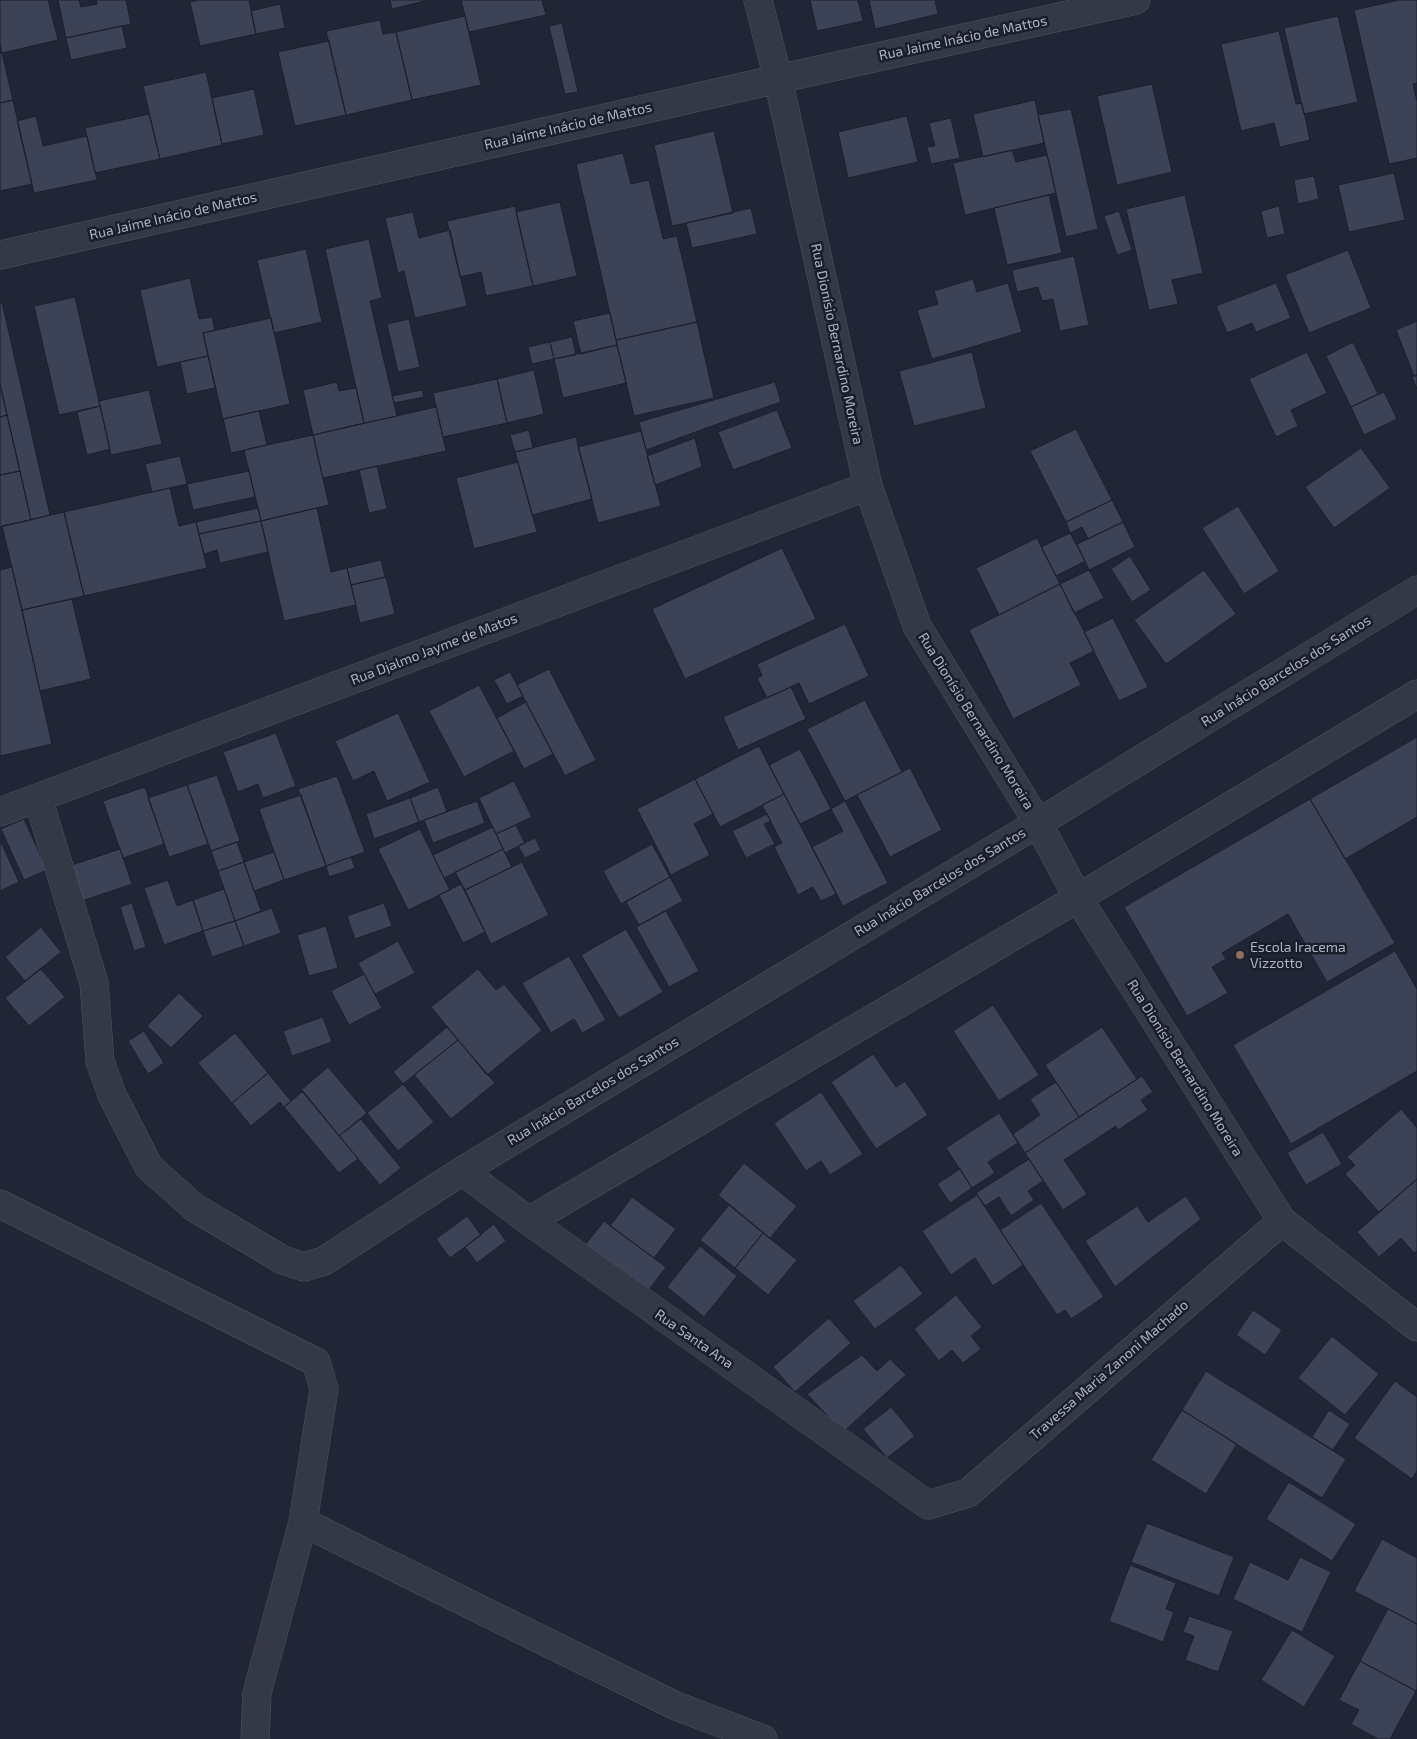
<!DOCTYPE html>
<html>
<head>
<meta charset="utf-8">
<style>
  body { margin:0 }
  canvas { display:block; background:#212636 }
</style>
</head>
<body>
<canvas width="1417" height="1739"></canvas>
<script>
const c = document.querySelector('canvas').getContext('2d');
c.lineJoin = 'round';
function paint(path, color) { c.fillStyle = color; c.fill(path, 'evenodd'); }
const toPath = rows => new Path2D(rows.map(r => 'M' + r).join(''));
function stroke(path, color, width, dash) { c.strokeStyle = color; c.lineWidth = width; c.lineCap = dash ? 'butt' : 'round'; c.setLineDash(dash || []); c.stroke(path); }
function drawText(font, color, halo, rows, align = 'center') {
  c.font = font + ' "Exo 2",sans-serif'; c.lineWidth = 5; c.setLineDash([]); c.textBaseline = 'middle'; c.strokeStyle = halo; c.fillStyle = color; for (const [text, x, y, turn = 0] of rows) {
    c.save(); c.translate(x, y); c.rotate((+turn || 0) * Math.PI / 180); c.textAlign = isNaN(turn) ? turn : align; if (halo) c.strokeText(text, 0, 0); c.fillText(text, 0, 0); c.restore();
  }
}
const building = toPath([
  [0,0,48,0,58,40,2,53,0,43,0,0],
  [58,0,79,0,81,7,97,4,96,0,126,0,131,24,66,38,58,0],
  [199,0,249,0,256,34,200,46,190,2,199,0],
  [390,0,425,0,425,1,392,9,390,0],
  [461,0,542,0,546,15,469,32,461,0],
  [810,0,858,0,863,21,817,31,810,0],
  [869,0,935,0,938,14,875,29,869,0],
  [1399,0,1417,0,1417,83,1413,84,1417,101,1417,158,1389,164,1354,10,1399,0],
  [280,4,285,28,256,34,251,11,280,4],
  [465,16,481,85,412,100,396,32,465,16],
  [1338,16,1358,102,1304,114,1284,28,1338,16],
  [380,20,383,34,396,32,412,100,346,115,326,31,380,20],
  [562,23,578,92,565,94,549,26,562,23],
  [122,26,127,48,71,60,66,38,122,26],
  [1279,31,1296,104,1302,103,1310,140,1280,147,1274,123,1241,131,1221,44,1279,31],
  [329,41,346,115,295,126,278,52,329,41],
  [0,53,2,53,13,100,0,103,0,53],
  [206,72,222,145,160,159,143,86,206,72],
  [1152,84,1172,172,1117,185,1097,96,1152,84],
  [254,89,264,135,222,144,212,98,254,89],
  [13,100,32,184,0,191,0,103,13,100],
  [1035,100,1044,143,983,157,973,114,1035,100],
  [1071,109,1098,229,1066,237,1038,115,1071,109],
  [149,114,160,159,95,173,85,128,149,114],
  [36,116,43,146,87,136,97,180,34,193,17,121,36,116],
  [907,116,918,162,848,178,838,132,907,116],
  [951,118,960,158,931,164,927,147,935,146,929,123,951,118],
  [714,131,733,213,672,226,654,145,714,131],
  [1012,150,1016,162,1047,155,1056,193,965,215,953,163,1012,150],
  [623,153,631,184,649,180,663,239,677,236,697,322,616,340,576,164,623,153],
  [1394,173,1405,220,1349,232,1338,185,1394,173],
  [1314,176,1319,199,1298,204,1294,180,1314,176],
  [1049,195,1062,253,1007,265,994,208,1049,195],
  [1185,195,1203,273,1172,280,1178,304,1149,310,1126,209,1185,195],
  [560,202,577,276,533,286,516,212,560,202],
  [515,206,533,286,486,296,481,272,460,277,447,221,515,206],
  [1279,206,1285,234,1267,238,1261,211,1279,206],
  [751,208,757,234,692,248,686,223,751,208],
  [1119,211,1132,250,1117,255,1104,216,1119,211],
  [413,212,419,238,450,230,467,306,415,318,404,271,398,273,385,218,413,212],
  [369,239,382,298,370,301,397,416,364,423,325,249,369,239],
  [306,249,322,322,274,333,257,260,306,249],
  [1348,250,1371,308,1309,333,1285,275,1348,250],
  [1074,256,1089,325,1060,331,1053,299,1042,301,1038,287,1017,292,1012,270,1074,256],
  [190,278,199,319,212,317,215,330,203,333,208,356,157,367,140,290,190,278],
  [973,279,977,292,1008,283,1022,332,932,359,917,310,938,304,934,291,973,279],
  [1276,283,1291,318,1256,332,1252,323,1227,333,1216,306,1276,283],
  [75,297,100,406,59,415,34,306,75,297],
  [2,302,50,515,31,520,0,384,0,303,2,302],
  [610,313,617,345,581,354,573,321,610,313],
  [271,318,290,404,223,419,203,333,271,318],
  [409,319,420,367,398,372,387,324,409,319],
  [1417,321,1417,375,1414,376,1396,330,1417,321],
  [697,322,714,398,634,416,616,340,697,322],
  [572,337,576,355,554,359,550,342,572,337],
  [550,342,554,359,532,364,528,347,550,342],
  [1353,342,1378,394,1351,407,1326,356,1353,342],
  [617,345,626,383,563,398,554,359,617,345],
  [972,352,986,408,914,426,899,371,972,352],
  [1307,352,1327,393,1291,410,1298,426,1276,437,1249,379,1307,352],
  [208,356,215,388,187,394,180,362,208,356],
  [534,370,544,414,507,423,497,379,534,370],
  [1417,375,1417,389,1412,377,1417,375],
  [497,379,507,423,443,437,433,393,497,379],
  [337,382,339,391,356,388,364,423,313,435,303,390,337,382],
  [775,382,781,402,734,418,646,450,639,422,775,382],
  [0,384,7,415,0,417,0,384],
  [149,390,162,444,111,455,99,401,149,390],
  [422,390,424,397,394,403,392,396,422,390],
  [1384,392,1397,419,1364,435,1351,407,1384,392],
  [100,406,110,449,87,455,77,412,100,406],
  [436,407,446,451,323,478,313,435,436,407],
  [777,410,792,448,733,470,718,432,777,410],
  [259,411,267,445,231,453,223,419,259,411],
  [7,415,20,471,0,475,0,417,7,415],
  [1076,429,1112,500,1066,522,1030,451,1076,429],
  [529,430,533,448,515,452,510,435,529,430],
  [641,431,661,506,598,523,578,447,641,431],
  [313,435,329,505,261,521,244,450,313,435],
  [576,437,592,499,532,515,515,452,576,437],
  [695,438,702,467,655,485,647,456,695,438],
  [1361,448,1390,488,1334,528,1305,487,1361,448],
  [180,456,187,484,152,492,145,464,180,456],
  [518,462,537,532,474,549,456,478,518,462],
  [377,466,387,509,369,513,359,470,377,466],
  [20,471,31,520,0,527,0,475,20,471],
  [249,471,255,497,193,510,187,484,249,471],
  [170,488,179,526,196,522,207,568,84,596,64,512,170,488],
  [1112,500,1123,522,1088,539,1082,527,1070,533,1066,522,1112,500],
  [1238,506,1279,571,1244,594,1202,528,1238,506],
  [258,508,261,521,199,534,196,522,258,508],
  [317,508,331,572,347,568,356,605,284,621,261,521,317,508],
  [64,512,84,596,22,610,2,526,64,512],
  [261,521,268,552,220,563,217,550,204,554,199,534,261,521],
  [1123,522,1135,547,1089,570,1077,544,1123,522],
  [1070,533,1085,561,1056,576,1041,547,1070,533],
  [1037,538,1060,584,999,615,976,568,1037,538],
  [782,548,816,619,685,679,652,609,782,548],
  [1130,556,1151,590,1132,602,1111,569,1130,556],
  [381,560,385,577,351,585,347,568,381,560],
  [12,567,52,744,0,756,0,570,12,567],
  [1089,570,1104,598,1074,613,1060,584,1089,570],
  [1204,570,1236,614,1166,664,1134,620,1204,570],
  [386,577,395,614,360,623,351,585,386,577],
  [1060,584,1094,651,1070,663,1081,685,1013,719,969,630,1060,584],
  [72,599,91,679,40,691,22,610,72,599],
  [1113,618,1148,687,1119,701,1084,632,1113,618],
  [845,624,869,676,809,704,799,683,767,698,757,678,762,676,757,664,845,624],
  [549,669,596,760,565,776,517,685,549,669],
  [510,672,523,696,507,704,494,680,510,672],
  [479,685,514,751,464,777,429,711,479,685],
  [791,687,806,719,738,750,723,717,791,687],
  [865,700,902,772,845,801,807,729,865,700],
  [526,702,553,754,524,769,497,718,526,702],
  [398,713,430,782,387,801,374,771,353,781,335,741,398,713],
  [276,733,296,786,263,798,258,784,238,792,223,752,276,733],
  [1417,737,1417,817,1345,859,1310,799,1417,737],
  [759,746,784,794,720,827,695,779,759,746],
  [800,749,831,809,800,824,769,765,800,749],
  [910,768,942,830,890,857,857,795,910,768],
  [217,775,240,841,211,851,187,785,217,775],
  [337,776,365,852,326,866,298,789,337,776],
  [695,779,713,814,694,824,710,855,671,875,637,809,695,779],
  [514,781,532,817,496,834,479,798,514,781],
  [187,785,208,844,169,857,148,798,187,785],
  [145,787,164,844,123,858,103,801,145,787],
  [438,787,447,812,419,822,410,798,438,787],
  [784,794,836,894,821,901,813,887,798,895,774,847,782,843,762,805,784,794],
  [301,795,326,866,284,880,259,809,301,795],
  [410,798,419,822,374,839,366,814,410,798],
  [1310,799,1395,943,1327,982,1288,914,1222,953,1226,959,1212,967,1228,993,1187,1016,1124,907,1310,799],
  [477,801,485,823,433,843,424,820,477,801],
  [845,801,888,883,843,906,812,847,843,831,831,809,845,801],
  [767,814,771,821,764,824,775,844,746,858,732,831,767,814],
  [24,819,47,870,24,880,1,829,24,819],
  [516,825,525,843,505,853,496,834,516,825],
  [493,827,503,849,444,878,433,855,493,827],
  [420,829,450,890,408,910,378,849,420,829],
  [535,838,541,850,525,858,518,846,535,838],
  [237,842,244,862,218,871,211,851,237,842],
  [0,844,2,844,19,882,0,891,0,844],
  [652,844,670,877,621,904,603,871,652,844],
  [120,849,132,884,76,903,63,868,120,849],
  [503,849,512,867,465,890,455,872,503,849],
  [274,852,284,880,254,891,244,862,274,852],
  [351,857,355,868,329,877,326,866,351,857],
  [244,862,261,911,235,921,218,871,244,862],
  [522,862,549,915,491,944,465,890,522,862],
  [670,877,683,901,639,925,626,902,670,877],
  [168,880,177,906,193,900,203,931,164,945,144,888,168,880],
  [461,884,485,932,463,943,439,895,461,884],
  [224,889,235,921,203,931,193,900,224,889],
  [132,903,146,947,134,951,120,907,132,903],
  [384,903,392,926,355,939,347,916,384,903],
  [272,908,281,933,244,946,235,921,272,908],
  [666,911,699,971,669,987,636,927,666,911],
  [235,921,244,946,212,957,203,931,235,921],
  [326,926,338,968,309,976,297,935,326,926],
  [41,927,61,952,25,981,5,957,41,927],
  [626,929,663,992,619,1018,581,955,626,929],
  [398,941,415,973,375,994,358,963,398,941],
  [1395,951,1417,989,1417,1071,1291,1144,1233,1045,1395,951],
  [569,956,606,1020,582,1033,574,1019,551,1033,522,983,569,956],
  [41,969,65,997,29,1026,5,998,41,969],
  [478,969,496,990,504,984,542,1030,487,1075,431,1007,478,969],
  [364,974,382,1008,349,1025,331,991,364,974],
  [179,993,203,1016,171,1048,147,1026,179,993],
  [993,1005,1039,1075,999,1101,953,1031,993,1005],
  [323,1017,332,1042,292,1056,283,1031,323,1017],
  [447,1027,458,1040,403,1084,393,1072,447,1027],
  [1102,1027,1137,1079,1079,1117,1045,1065,1102,1027],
  [144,1031,164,1063,148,1074,128,1041,144,1031],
  [235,1033,268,1073,232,1103,198,1063,235,1033],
  [458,1040,495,1083,451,1119,414,1075,458,1040],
  [873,1054,896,1087,905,1081,928,1115,876,1149,831,1082,873,1054],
  [328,1067,367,1113,339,1136,301,1090,328,1067],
  [268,1073,291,1101,284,1107,280,1102,251,1126,232,1103,268,1073],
  [1142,1076,1153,1092,1141,1100,1148,1110,1118,1130,1116,1126,1064,1160,1087,1194,1063,1210,1025,1153,1142,1076],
  [1056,1082,1079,1117,1025,1153,1013,1134,1040,1115,1030,1099,1056,1082],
  [403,1084,434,1122,398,1151,367,1113,403,1084],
  [303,1091,358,1159,339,1173,284,1107,303,1091],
  [821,1092,863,1154,830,1175,821,1161,806,1171,774,1123,821,1092],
  [1401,1109,1417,1128,1417,1179,1379,1212,1345,1174,1355,1165,1347,1157,1401,1109],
  [999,1113,1018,1143,988,1162,995,1173,972,1188,946,1148,999,1113],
  [361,1119,401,1168,380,1185,339,1136,361,1119],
  [1323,1132,1342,1164,1306,1185,1287,1153,1323,1132],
  [1029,1159,1043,1181,1028,1191,1034,1200,1011,1216,999,1197,985,1206,976,1193,1029,1159],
  [744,1163,797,1206,770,1238,718,1195,744,1163],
  [960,1169,972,1188,950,1203,937,1184,960,1169],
  [1417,1179,1417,1251,1414,1253,1401,1238,1379,1257,1357,1232,1417,1179],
  [977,1195,1023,1265,993,1286,975,1258,951,1275,922,1231,977,1195],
  [1186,1196,1201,1219,1115,1287,1085,1241,1137,1206,1148,1222,1186,1196],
  [632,1197,676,1229,654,1258,610,1226,632,1197],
  [1041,1203,1104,1297,1071,1319,1065,1310,1057,1315,1000,1230,1041,1203],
  [729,1205,763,1233,735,1268,700,1240,729,1205],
  [467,1216,481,1235,450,1258,436,1239,467,1216],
  [604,1221,666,1267,641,1300,578,1254,604,1221],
  [494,1224,506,1241,477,1263,465,1247,494,1224],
  [763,1233,797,1260,768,1295,735,1268,763,1233],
  [700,1246,737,1276,704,1317,667,1287,700,1246],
  [901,1265,923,1294,875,1329,853,1301,901,1265],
  [956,1295,982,1327,971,1336,981,1349,963,1363,952,1350,939,1361,914,1329,956,1295],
  [1253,1310,1282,1330,1265,1355,1236,1335,1253,1310],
  [829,1318,851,1343,795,1392,773,1367,829,1318],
  [1332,1336,1379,1374,1345,1415,1298,1378,1332,1336],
  [862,1355,877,1371,890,1359,906,1375,843,1432,807,1394,862,1355],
  [1206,1371,1346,1459,1322,1498,1182,1410,1206,1371],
  [1395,1381,1417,1397,1417,1471,1412,1479,1354,1438,1395,1381],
  [891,1407,915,1436,887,1458,863,1429,891,1407],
  [1182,1410,1237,1444,1206,1494,1151,1460,1182,1410],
  [1329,1410,1350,1424,1333,1450,1312,1437,1329,1410],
  [1289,1482,1356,1524,1332,1561,1266,1519,1289,1482],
  [1147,1523,1234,1557,1219,1596,1131,1562,1147,1523],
  [1382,1539,1417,1558,1417,1624,1354,1591,1382,1539],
  [1300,1557,1331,1572,1302,1632,1233,1599,1250,1562,1288,1580,1300,1557],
  [1130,1565,1176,1583,1166,1609,1174,1612,1163,1642,1109,1621,1130,1565],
  [1388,1609,1417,1624,1417,1689,1416,1691,1360,1661,1388,1609],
  [1189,1616,1233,1631,1218,1672,1185,1660,1194,1636,1183,1632,1189,1616],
  [1292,1630,1335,1656,1304,1707,1261,1680,1292,1630],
  [1360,1661,1416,1691,1390,1739,1378,1739,1351,1724,1359,1710,1339,1700,1360,1661]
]);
const minor = toPath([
  [758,0,778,79,868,486,917,626,1038,823,1078,898,1282,1221,1417,1327],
  [0,255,778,79,1136,0],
  [38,798,94,983,100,1061,112,1095,149,1167,195,1208,283,1260,304,1267,324,1261,462,1171,1038,823,1417,590],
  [0,812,868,486],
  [462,1171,529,1221,928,1505,968,1493,1282,1221],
  [0,1204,316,1362,324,1389,303,1522,257,1693,255,1739],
  [529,1221,1078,898,1417,694],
  [303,1522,676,1706,763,1739]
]);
const markers = [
  [1240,955,5,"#8d6e63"]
];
const streetNames = [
  ["Rua Jaime Inácio de Mattos",963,38,-12],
  ["Rua Jaime Inácio de Mattos",568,126,-13],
  ["Rua Jaime Inácio de Mattos",173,216,-13],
  ["Rua Dionísio Bernardino Moreira",837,344,78],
  ["Rua Djalmo Jayme de Matos",434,649,-21],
  ["Rua Inácio Barcelos dos Santos",1286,671,-32],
  ["Rua Dionísio Bernardino Moreira",976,721,58],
  ["Rua Inácio Barcelos dos Santos",940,882,-31],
  ["Rua Dionísio Bernardino Moreira",1185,1068,58],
  ["Rua Inácio Barcelos dos Santos",593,1091,-31],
  ["Rua Santa Ana",694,1339,35],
  ["Travessa Maria Zanoni Machado",1109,1370,-41]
];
const poiNames = [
  ["Escola Iracema",1250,947],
  ["Vizzotto",1250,963]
];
paint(building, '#3d4357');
stroke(building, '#1c202d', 1);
stroke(minor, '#4f5362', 29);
stroke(minor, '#343847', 28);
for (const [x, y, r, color] of markers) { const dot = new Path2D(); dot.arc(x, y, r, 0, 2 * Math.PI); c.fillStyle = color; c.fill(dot); stroke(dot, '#1a1e2b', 2); }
drawText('14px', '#afb3c4', '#1a1e2b', streetNames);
drawText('14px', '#afb3c4', '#1a1e2b', poiNames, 'left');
</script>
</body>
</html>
